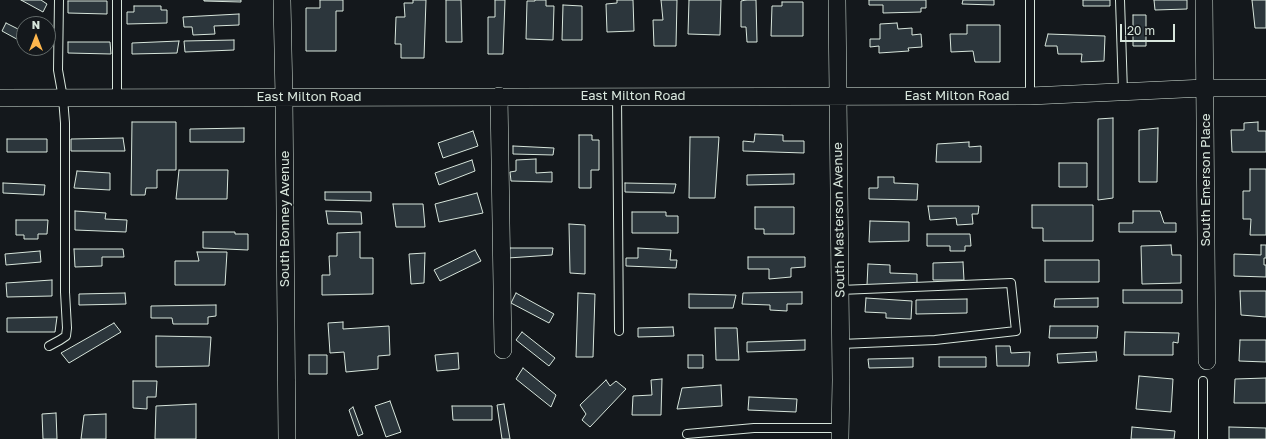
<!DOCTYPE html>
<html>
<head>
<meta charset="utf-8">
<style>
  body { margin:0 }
  #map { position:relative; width:1266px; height:439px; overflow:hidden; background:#14181c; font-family:"Golos Text",sans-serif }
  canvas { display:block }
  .north { position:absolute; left:16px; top:16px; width:40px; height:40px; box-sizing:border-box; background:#14181c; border:1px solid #626a69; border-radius:50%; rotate:0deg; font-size:11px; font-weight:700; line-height:16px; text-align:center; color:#d8e6dc }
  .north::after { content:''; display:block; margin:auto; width:14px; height:18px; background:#ffb74d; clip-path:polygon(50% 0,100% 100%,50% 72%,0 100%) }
  .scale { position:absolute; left:1120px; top:24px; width:55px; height:18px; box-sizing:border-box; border:2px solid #d8e6dc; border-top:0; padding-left:5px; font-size:12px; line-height:14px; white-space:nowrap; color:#d8e6dc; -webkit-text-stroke:3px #14181c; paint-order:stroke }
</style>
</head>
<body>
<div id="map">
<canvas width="1266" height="439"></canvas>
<div class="north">N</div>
<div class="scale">20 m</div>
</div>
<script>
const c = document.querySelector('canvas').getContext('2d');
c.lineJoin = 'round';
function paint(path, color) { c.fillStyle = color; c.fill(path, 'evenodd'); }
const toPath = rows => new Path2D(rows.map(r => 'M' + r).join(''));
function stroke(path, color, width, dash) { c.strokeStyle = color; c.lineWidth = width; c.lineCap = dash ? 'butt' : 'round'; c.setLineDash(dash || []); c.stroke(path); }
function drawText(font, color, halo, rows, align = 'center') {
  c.font = font + ' "Golos Text",sans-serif'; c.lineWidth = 3; c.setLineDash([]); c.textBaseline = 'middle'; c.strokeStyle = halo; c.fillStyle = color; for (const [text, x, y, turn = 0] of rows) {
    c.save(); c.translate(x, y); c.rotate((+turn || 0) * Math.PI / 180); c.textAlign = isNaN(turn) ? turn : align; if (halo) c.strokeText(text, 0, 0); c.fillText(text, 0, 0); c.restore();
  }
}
const building = toPath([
  [21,0,41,0,47,4,43,12,21,0],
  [204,0,241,0,241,2,204,1,204,0],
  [320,0,343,0,343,11,336,11,336,51,306,51,306,8,320,8,320,0],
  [413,0,426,0,424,58,401,58,401,44,395,44,396,17,405,17,404,3,413,3,413,0],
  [446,0,461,0,462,42,446,42,446,0],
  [495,0,505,0,503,54,488,54,488,17,495,17,495,0],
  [535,0,546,0,546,6,554,6,553,40,526,39,527,1,535,1,535,0],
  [617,0,633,0,634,31,607,32,606,4,617,3,617,0],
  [661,0,677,0,676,46,654,46,653,20,663,20,661,0],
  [689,0,721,0,720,35,688,34,689,0],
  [746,0,756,0,757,42,747,42,746,27,741,27,741,1,746,0],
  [869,0,926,0,926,8,921,8,921,12,883,13,883,5,869,5,869,0],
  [963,0,994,0,994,5,962,4,963,0],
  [1083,0,1110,0,1110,6,1083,6,1083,0],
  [1154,0,1187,0,1187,9,1155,10,1154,0],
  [1252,0,1266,0,1266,28,1255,28,1252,0],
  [68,1,107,1,107,14,68,13,68,1],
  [782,2,803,2,803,36,771,36,772,6,782,6,782,2],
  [563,5,582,6,582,40,562,40,563,5],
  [134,6,161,6,161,10,167,10,167,23,127,24,127,12,134,12,134,6],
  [239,14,239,25,214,26,215,34,193,35,192,27,184,27,183,17,239,14],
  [1133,15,1146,15,1146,46,1133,46,1133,15],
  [6,23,24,32,24,43,2,31,6,23],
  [897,23,898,29,912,28,912,35,921,34,922,47,908,48,909,51,879,53,879,46,870,47,870,39,880,39,880,24,897,23],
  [967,25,1000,25,1000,62,975,62,973,51,951,52,950,34,967,34,967,25],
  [1048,34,1105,36,1104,61,1081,62,1082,54,1058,54,1057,46,1045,46,1048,34],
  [234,40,234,50,185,52,184,41,234,40],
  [179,41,177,53,132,54,132,43,179,41],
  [68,42,110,42,111,54,68,53,68,42],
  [1113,118,1113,198,1098,200,1098,119,1113,118],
  [132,122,176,122,176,170,157,170,157,188,146,188,145,195,131,195,132,122],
  [1258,122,1258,131,1266,131,1266,152,1232,152,1231,130,1244,130,1244,123,1258,122],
  [244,128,244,142,190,142,190,129,244,128],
  [1158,128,1157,182,1139,182,1139,130,1158,128],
  [473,131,478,146,443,158,438,143,473,131],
  [755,134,783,135,783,141,804,141,804,153,743,151,743,141,754,142,755,134],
  [579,135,592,135,592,140,599,140,599,170,591,170,591,188,579,188,579,135],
  [690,137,719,137,715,198,689,198,690,137],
  [123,138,125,151,71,151,71,139,123,138],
  [7,139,47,139,47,152,7,152,7,139],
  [969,142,969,147,981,146,981,162,936,162,937,144,969,142],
  [513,146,554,148,553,155,513,154,513,146],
  [536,159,536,173,552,172,552,182,511,181,510,172,516,171,516,160,536,159],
  [472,160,475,171,439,185,435,173,472,160],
  [1059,163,1087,163,1087,187,1059,187,1059,163],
  [1250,169,1266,169,1266,235,1250,235,1251,219,1243,219,1243,191,1250,191,1250,169],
  [179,170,228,170,227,199,176,199,179,170],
  [77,171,110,173,110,190,74,188,77,171],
  [794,174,794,184,747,185,747,175,794,174],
  [878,177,894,177,894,183,918,184,917,200,869,199,869,188,878,188,878,177],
  [3,183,45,185,44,195,3,193,3,183],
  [625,183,676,184,674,193,625,192,625,183],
  [325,192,371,192,371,201,325,200,325,192],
  [477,193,483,213,439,222,435,204,477,193],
  [393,204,423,204,425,227,396,227,393,204],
  [1032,205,1093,205,1093,241,1043,241,1043,228,1032,228,1032,205],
  [928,206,979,206,978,214,972,214,973,224,957,225,956,218,930,220,928,206],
  [755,207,794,207,794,234,764,234,764,229,755,229,755,207],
  [75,211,106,213,105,219,127,220,126,232,75,230,75,211],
  [326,211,361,212,362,224,328,224,326,211],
  [1133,211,1160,211,1164,223,1176,223,1176,232,1119,232,1119,223,1133,223,1133,211],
  [632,212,666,212,666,216,678,216,678,233,632,233,632,212],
  [16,220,48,220,47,234,38,234,38,239,24,239,24,235,16,235,16,220],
  [870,221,909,222,909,241,869,242,870,221],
  [569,224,585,225,585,274,570,273,569,224],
  [203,232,235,232,235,234,248,234,248,250,203,248,203,232],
  [360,232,360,258,373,258,373,294,322,295,322,275,330,275,329,256,337,256,337,233,360,232],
  [927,234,970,234,971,246,965,246,965,251,950,251,950,246,927,246,927,234],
  [1171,245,1172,255,1181,255,1181,283,1142,284,1141,246,1171,245],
  [1261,245,1266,245,1266,258,1264,258,1264,265,1266,265,1266,277,1234,276,1234,254,1261,255,1261,245],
  [510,248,553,248,552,255,508,258,510,248],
  [638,248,671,250,670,260,677,260,676,268,626,266,626,258,638,258,638,248],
  [74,249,123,249,124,257,102,257,102,266,75,267,74,249],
  [475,250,481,261,440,281,434,270,475,250],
  [40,251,41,262,6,265,5,254,40,251],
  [197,252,227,252,225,285,175,285,175,261,199,261,197,252],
  [425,253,424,283,411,284,409,254,425,253],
  [748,257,805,257,805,267,791,268,791,277,769,279,769,269,748,269,748,257],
  [1045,260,1099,260,1099,282,1045,282,1045,260],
  [963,262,964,280,933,280,933,263,963,262],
  [868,264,890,265,890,273,917,274,917,286,867,285,868,264],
  [52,280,52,296,7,297,6,283,52,280],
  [1123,290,1182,290,1182,303,1123,303,1123,290],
  [1240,291,1266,291,1266,317,1241,315,1240,291],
  [802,292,802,304,787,304,787,311,770,310,770,305,742,304,743,293,802,292],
  [125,293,126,304,79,305,79,294,125,293],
  [516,293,554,314,549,323,511,303,516,293],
  [578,293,595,294,593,357,576,357,578,293],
  [689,294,736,295,733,308,689,308,689,294],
  [866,298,912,301,911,319,886,318,886,313,865,312,866,298],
  [1098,298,1098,307,1054,307,1055,299,1098,298],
  [967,299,967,313,916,314,916,300,967,299],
  [216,305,216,316,208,317,208,324,173,324,172,318,151,318,151,306,216,305],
  [57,317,55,332,7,332,7,318,57,317],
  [343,322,343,329,389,326,390,355,378,356,378,369,346,372,344,352,330,353,328,323,343,322],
  [114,323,121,332,69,363,61,353,114,323],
  [1050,326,1098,326,1097,338,1049,338,1050,326],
  [673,327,674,336,638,337,638,328,673,327],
  [715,328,737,328,739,360,716,360,715,328],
  [522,332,555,358,549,366,516,340,522,332],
  [1125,332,1179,333,1178,343,1173,342,1173,355,1124,355,1125,332],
  [156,336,211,337,209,366,156,367,156,336],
  [805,340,805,350,747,352,747,342,805,340],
  [1240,340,1266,340,1266,362,1239,361,1240,340],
  [996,346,1010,346,1011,353,1030,352,1029,366,997,366,996,346],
  [1096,352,1097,361,1058,363,1057,354,1096,352],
  [458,353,459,369,437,371,435,355,458,353],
  [309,355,327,355,327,374,309,374,309,355],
  [688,355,703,355,703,368,688,368,688,355],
  [939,357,986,357,986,367,939,367,939,357],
  [913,358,913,367,869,368,868,359,913,358],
  [523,368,556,395,551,407,516,379,523,368],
  [1139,376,1173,379,1171,412,1136,409,1139,376],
  [1266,378,1266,403,1234,403,1235,379,1266,378],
  [662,379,661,415,632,415,633,396,652,395,651,380,662,379],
  [606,380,610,386,616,381,626,389,590,427,582,420,586,414,580,405,606,380],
  [133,381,157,381,156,397,147,397,147,409,133,408,133,381],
  [721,385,722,406,677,409,682,388,721,385],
  [749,397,797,399,796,412,748,410,749,397],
  [390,401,401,432,386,437,375,406,390,401],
  [196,404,196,439,155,439,156,406,196,404],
  [504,404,510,439,502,439,497,405,504,404],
  [452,406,492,406,492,420,453,420,452,406],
  [353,407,363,434,358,436,349,410,353,407],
  [56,413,57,439,43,439,42,414,56,413],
  [106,414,106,439,81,439,84,415,106,414],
  [1132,427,1175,431,1174,439,1131,439,1132,427],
  [1229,427,1266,428,1266,439,1229,439,1229,427]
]);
const service = toPath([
  [117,0,117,98],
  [1030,0,1030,96],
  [1120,0,1123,92],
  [617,96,619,331],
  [840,290,1011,283,1016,331,935,340,841,344],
  [49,346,60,340,66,336,67,328,65,292,65,123,63,98,58,70,59,0],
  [687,434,754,428,840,428],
  [1203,439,1203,381]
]);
const minor = toPath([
  [282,0,284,97,287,439],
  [837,0,841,380,840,439],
  [1204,0,1207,361],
  [499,96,503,350],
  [0,98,1030,96,1205,88,1266,88]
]);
const streetNames = [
  ["East Milton Road",633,96],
  ["East Milton Road",957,96],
  ["East Milton Road",309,97],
  ["South Emerson Place",1206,180,-90],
  ["South Bonney Avenue",285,219,-90],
  ["South Masterson Avenue",839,220,-91]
];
paint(building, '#2c363c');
stroke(building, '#d8e6dc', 1);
stroke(service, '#d8e6dc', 10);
stroke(minor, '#d8e6dc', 18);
stroke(service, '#14181c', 8);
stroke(minor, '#14181c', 17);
drawText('13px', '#d8e6dc', '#14181c', streetNames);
</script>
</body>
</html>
